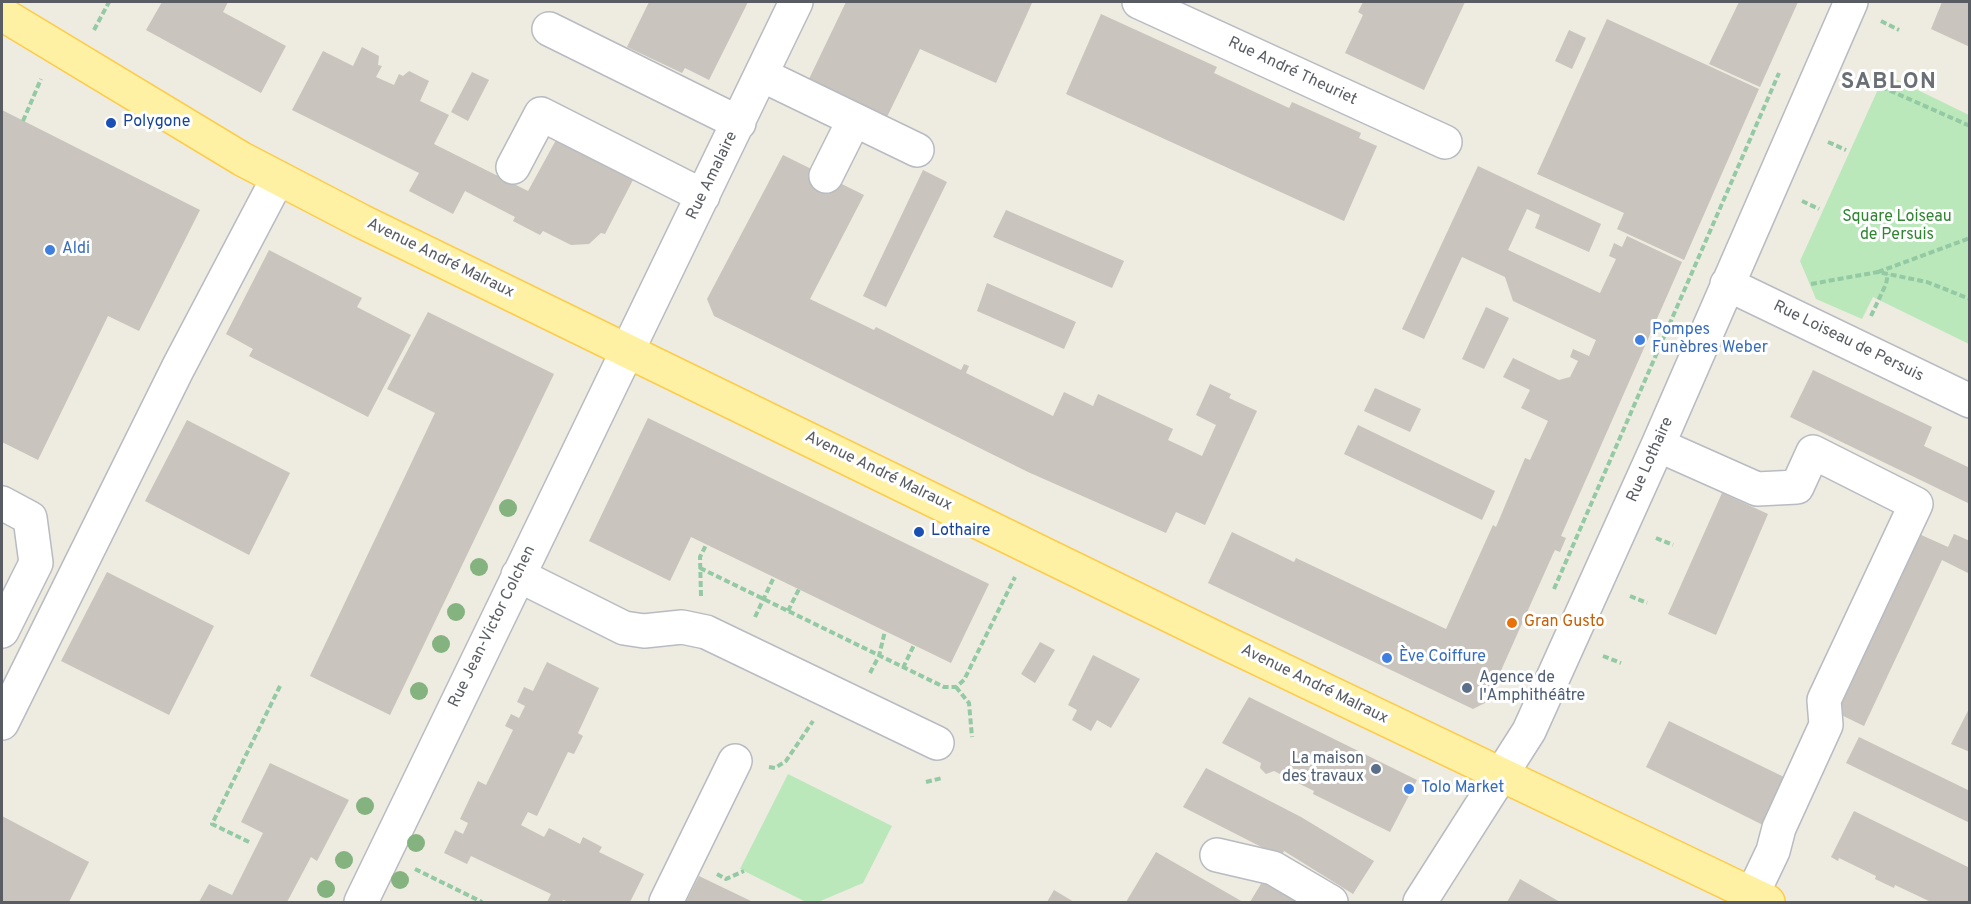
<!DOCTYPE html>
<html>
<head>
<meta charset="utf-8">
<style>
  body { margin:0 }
  #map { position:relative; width:1971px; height:904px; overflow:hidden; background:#eeebe0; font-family:Overpass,sans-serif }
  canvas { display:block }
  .frame { position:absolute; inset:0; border:3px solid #595d63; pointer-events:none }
</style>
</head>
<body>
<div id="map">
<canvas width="1971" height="904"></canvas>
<div class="frame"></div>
</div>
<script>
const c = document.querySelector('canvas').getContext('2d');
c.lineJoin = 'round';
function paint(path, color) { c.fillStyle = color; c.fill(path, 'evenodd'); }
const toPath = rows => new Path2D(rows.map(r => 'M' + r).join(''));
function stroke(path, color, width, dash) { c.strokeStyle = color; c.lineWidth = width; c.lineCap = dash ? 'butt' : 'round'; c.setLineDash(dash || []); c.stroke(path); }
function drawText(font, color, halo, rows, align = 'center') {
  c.font = font + ' Overpass,sans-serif'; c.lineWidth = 6; c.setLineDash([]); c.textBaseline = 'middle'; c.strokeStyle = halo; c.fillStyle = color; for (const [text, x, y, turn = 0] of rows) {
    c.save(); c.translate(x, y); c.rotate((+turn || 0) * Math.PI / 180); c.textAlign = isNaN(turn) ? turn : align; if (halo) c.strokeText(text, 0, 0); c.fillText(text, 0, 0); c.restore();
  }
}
const green = toPath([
  [1885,74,1969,115,1969,344,1873,297,1862,319,1816,299,1800,261],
  [788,774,892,826,863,883,818,902,806,902,740,869]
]);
const building = toPath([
  [162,2,228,2,223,12,286,46,261,93,146,30],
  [649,2,748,2,709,80,685,68,682,73,627,47],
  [846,2,1029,2,1032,3,996,83,920,49,886,119,808,81],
  [1363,2,1465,2,1424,90,1345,53,1363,15,1358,12],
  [1739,2,1798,2,1760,87,1709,64],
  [1942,2,1970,2,1970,47,1931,29],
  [1101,14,1217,67,1214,73,1289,108,1292,102,1361,133,1359,138,1377,146,1344,221,1066,94],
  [1607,19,1759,89,1684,260,1617,229,1624,213,1537,174],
  [1569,30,1586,38,1572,69,1555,61],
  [362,47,379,56,378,65,382,66,376,77,394,85,399,74,403,76,409,71,429,81,420,101,449,115,434,144,528,191,556,140,633,180,605,234,601,233,589,244,571,245,543,231,540,235,513,221,515,217,465,191,453,214,409,191,419,173,292,110,323,51,353,66],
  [472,72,489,80,468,121,451,112],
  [2,110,200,210,139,331,108,316,38,460,2,442],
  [783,155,864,195,810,299,874,330,876,327,961,370,964,364,969,366,966,373,1053,416,1064,392,1093,406,1098,394,1173,429,1168,440,1202,456,1216,425,1196,415,1210,384,1231,394,1229,398,1257,411,1205,525,1176,512,1166,533,1028,472,714,316,707,299],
  [1478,166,1601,224,1589,252,1535,228,1540,215,1527,209,1508,250,1600,293,1616,259,1609,256,1614,243,1622,247,1627,236,1682,262,1561,536,1566,538,1560,552,1555,550,1553,554,1487,702,1473,709,1208,583,1232,532,1294,562,1296,558,1446,629,1493,525,1496,527,1525,458,1530,460,1548,421,1521,408,1530,390,1503,377,1513,358,1559,380,1570,377,1578,361,1570,357,1573,349,1589,356,1596,340,1513,301,1505,277,1462,257,1424,339,1402,329],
  [923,170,947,182,886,307,863,296],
  [1006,210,1124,261,1112,288,993,237],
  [269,250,362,298,357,307,411,335,368,417,249,356,253,349,226,334],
  [987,283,1076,322,1064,349,977,311],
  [1486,307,1509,318,1484,369,1462,359],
  [428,312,554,374,390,715,310,676,435,413,387,389],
  [1813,370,1932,427,1924,446,1970,468,1970,504,1790,417],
  [1375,388,1421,409,1410,432,1364,411],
  [648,418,989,584,951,663,691,537,670,581,589,541],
  [187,420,290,473,249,555,145,501],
  [1358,425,1495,491,1482,520,1344,454],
  [1722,493,1768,514,1716,635,1668,614],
  [1919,534,1948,547,1954,534,1970,541,1970,574,1942,560,1864,726,1835,712],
  [107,572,214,626,169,715,61,661],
  [1040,642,1055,650,1035,683,1021,674],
  [1093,655,1140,679,1111,728,1097,720,1091,731,1072,720,1077,710,1068,705],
  [547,662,599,688,578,733,583,736,574,754,568,752,537,816,528,812,521,825,544,837,549,828,580,844,583,837,602,847,599,852,644,874,630,902,569,902,563,900,562,902,547,902,551,894,471,856,467,864,444,853,455,830,463,834,468,823,460,819,478,781,486,785,513,730,505,726,511,714,519,718,525,706,517,702,524,687,533,691],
  [1249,697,1417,780,1390,832,1313,794,1314,791,1274,771,1266,774,1260,768,1261,763,1222,743],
  [1970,707,1970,752,1951,744],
  [1669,721,1788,779,1765,826,1646,767],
  [1859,737,1970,791,1970,823,1846,763],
  [270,763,349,800,317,861,311,857,287,902,199,902,209,884,232,895,263,833,241,822],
  [1206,768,1301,817,1374,861,1353,894,1284,851,1281,857,1183,807],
  [1854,811,1970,868,1970,902,1931,902,1895,885,1894,888,1875,879,1876,876,1839,858,1838,861,1831,857],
  [2,816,89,862,69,902,2,902],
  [1156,852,1243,902,1126,902],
  [699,876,753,902,686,902],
  [1264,879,1304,902,1250,902],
  [1520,879,1560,902,1507,902],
  [1054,890,1074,902,1047,902]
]);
const path = toPath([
  [1881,21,1899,30],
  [94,30,109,2],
  [1857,76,1970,126],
  [23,121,41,79],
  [1828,142,1846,150],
  [1802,201,1819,209],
  [1878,272,1970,238],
  [1811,284,1878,272,1927,282,1970,299],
  [1871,316,1886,284,1888,274],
  [1656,538,1673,545],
  [700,568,944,687,956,687,964,680,1015,577],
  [1554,589,1779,73],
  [701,596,700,557,706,545],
  [1630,596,1647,603],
  [788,611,799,589],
  [755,617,774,577],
  [1603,656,1621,663],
  [903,668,914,645],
  [870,673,879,656,885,631],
  [956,687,969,703,972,737],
  [769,767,775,768,786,761,813,721],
  [926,782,942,778],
  [249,842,212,824,281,684],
  [415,869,482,902],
  [717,874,726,879,744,871]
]);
const minor = toPath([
  [1139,2,1445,142],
  [549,29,739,123],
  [762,75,917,150],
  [513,167,541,114,703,196],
  [826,176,854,120],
  [1727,284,1970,401],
  [1658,445,1757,489,1797,487,1813,452,1916,504,1824,700,1826,725,1779,828,1773,851,1752,895],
  [2,503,30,518,36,563,2,631],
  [518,575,624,628,644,631,682,627,706,632,937,743],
  [2,723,178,368,278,178],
  [1217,855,1273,868,1331,902],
  [361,902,796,2],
  [666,902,735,761],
  [1420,902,1529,731,1658,445,1851,2]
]);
const major = toPath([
  [2,14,242,159,361,221,1226,643,1768,902]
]);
const trees = [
  [508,508],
  [479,567],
  [456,612],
  [441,644],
  [419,691],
  [365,806],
  [416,843],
  [344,860],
  [400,880],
  [326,889]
];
const markers = [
  [111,123,6,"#1a4fb4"],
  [50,250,6,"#3f7fe0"],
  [1640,340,6,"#3f7fe0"],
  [919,532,6,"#1a4fb4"],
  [1512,623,6,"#e8710a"],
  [1387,658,6,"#3f7fe0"],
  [1467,688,6,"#5c6f8a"],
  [1376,769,6,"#5c6f8a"],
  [1409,789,6,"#3f7fe0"]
];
const streetNames = [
  ["Rue André Theuriet",1292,72,25],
  ["Rue Amalaire",713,176,-64],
  ["Avenue André Malraux",440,259,26],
  ["Rue Loiseau de Persuis",1848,342,26],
  ["Rue Lothaire",1651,460,-66],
  ["Avenue André Malraux",878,472,26],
  ["Rue Jean-Victor Colchen",493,627,-64],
  ["Avenue André Malraux",1314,685,26]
];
const transitNames = [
  ["Polygone",123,123],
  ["Lothaire",931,532]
];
const parkNames = [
  ["Square Loiseau",1897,218],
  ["de Persuis",1897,236]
];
const shopNames = [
  ["Aldi",62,250],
  ["Pompes",1652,331],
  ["Funèbres Weber",1652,349],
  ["Ève Coiffure",1399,658],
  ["Tolo Market",1421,789]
];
const foodNames = [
  ["Gran Gusto",1524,623]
];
const serviceNames = [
  ["Agence de",1479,679],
  ["l'Amphithéâtre",1479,697],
  ["La maison",1364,760,"right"],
  ["des travaux",1364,778,"right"]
];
const districtNames = [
  ["SABLON",1889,84]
];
paint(green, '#bae8ba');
paint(building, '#c9c4bd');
stroke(minor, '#b8bbc1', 36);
stroke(major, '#fdcc4a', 36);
stroke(path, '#93c9a3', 4, [6, 3]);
stroke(minor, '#fff', 33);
stroke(major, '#fff1a4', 33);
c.fillStyle = '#84b380';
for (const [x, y] of trees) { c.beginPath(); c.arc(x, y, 9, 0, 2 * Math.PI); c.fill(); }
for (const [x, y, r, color] of markers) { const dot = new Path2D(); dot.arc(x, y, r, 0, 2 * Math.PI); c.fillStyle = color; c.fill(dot); stroke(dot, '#fff', 2); }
drawText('16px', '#595d63', '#fff', streetNames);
drawText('16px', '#164399', '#fff', transitNames, 'left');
drawText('16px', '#2e8631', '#fff', parkNames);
drawText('16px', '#366cbe', '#fff', shopNames, 'left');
drawText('16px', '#c56008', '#fff', foodNames, 'left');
drawText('16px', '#4e5e75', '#fff', serviceNames, 'left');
c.letterSpacing = '1.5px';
drawText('bold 22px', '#6a6f75', '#fff', districtNames);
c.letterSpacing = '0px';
</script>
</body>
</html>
